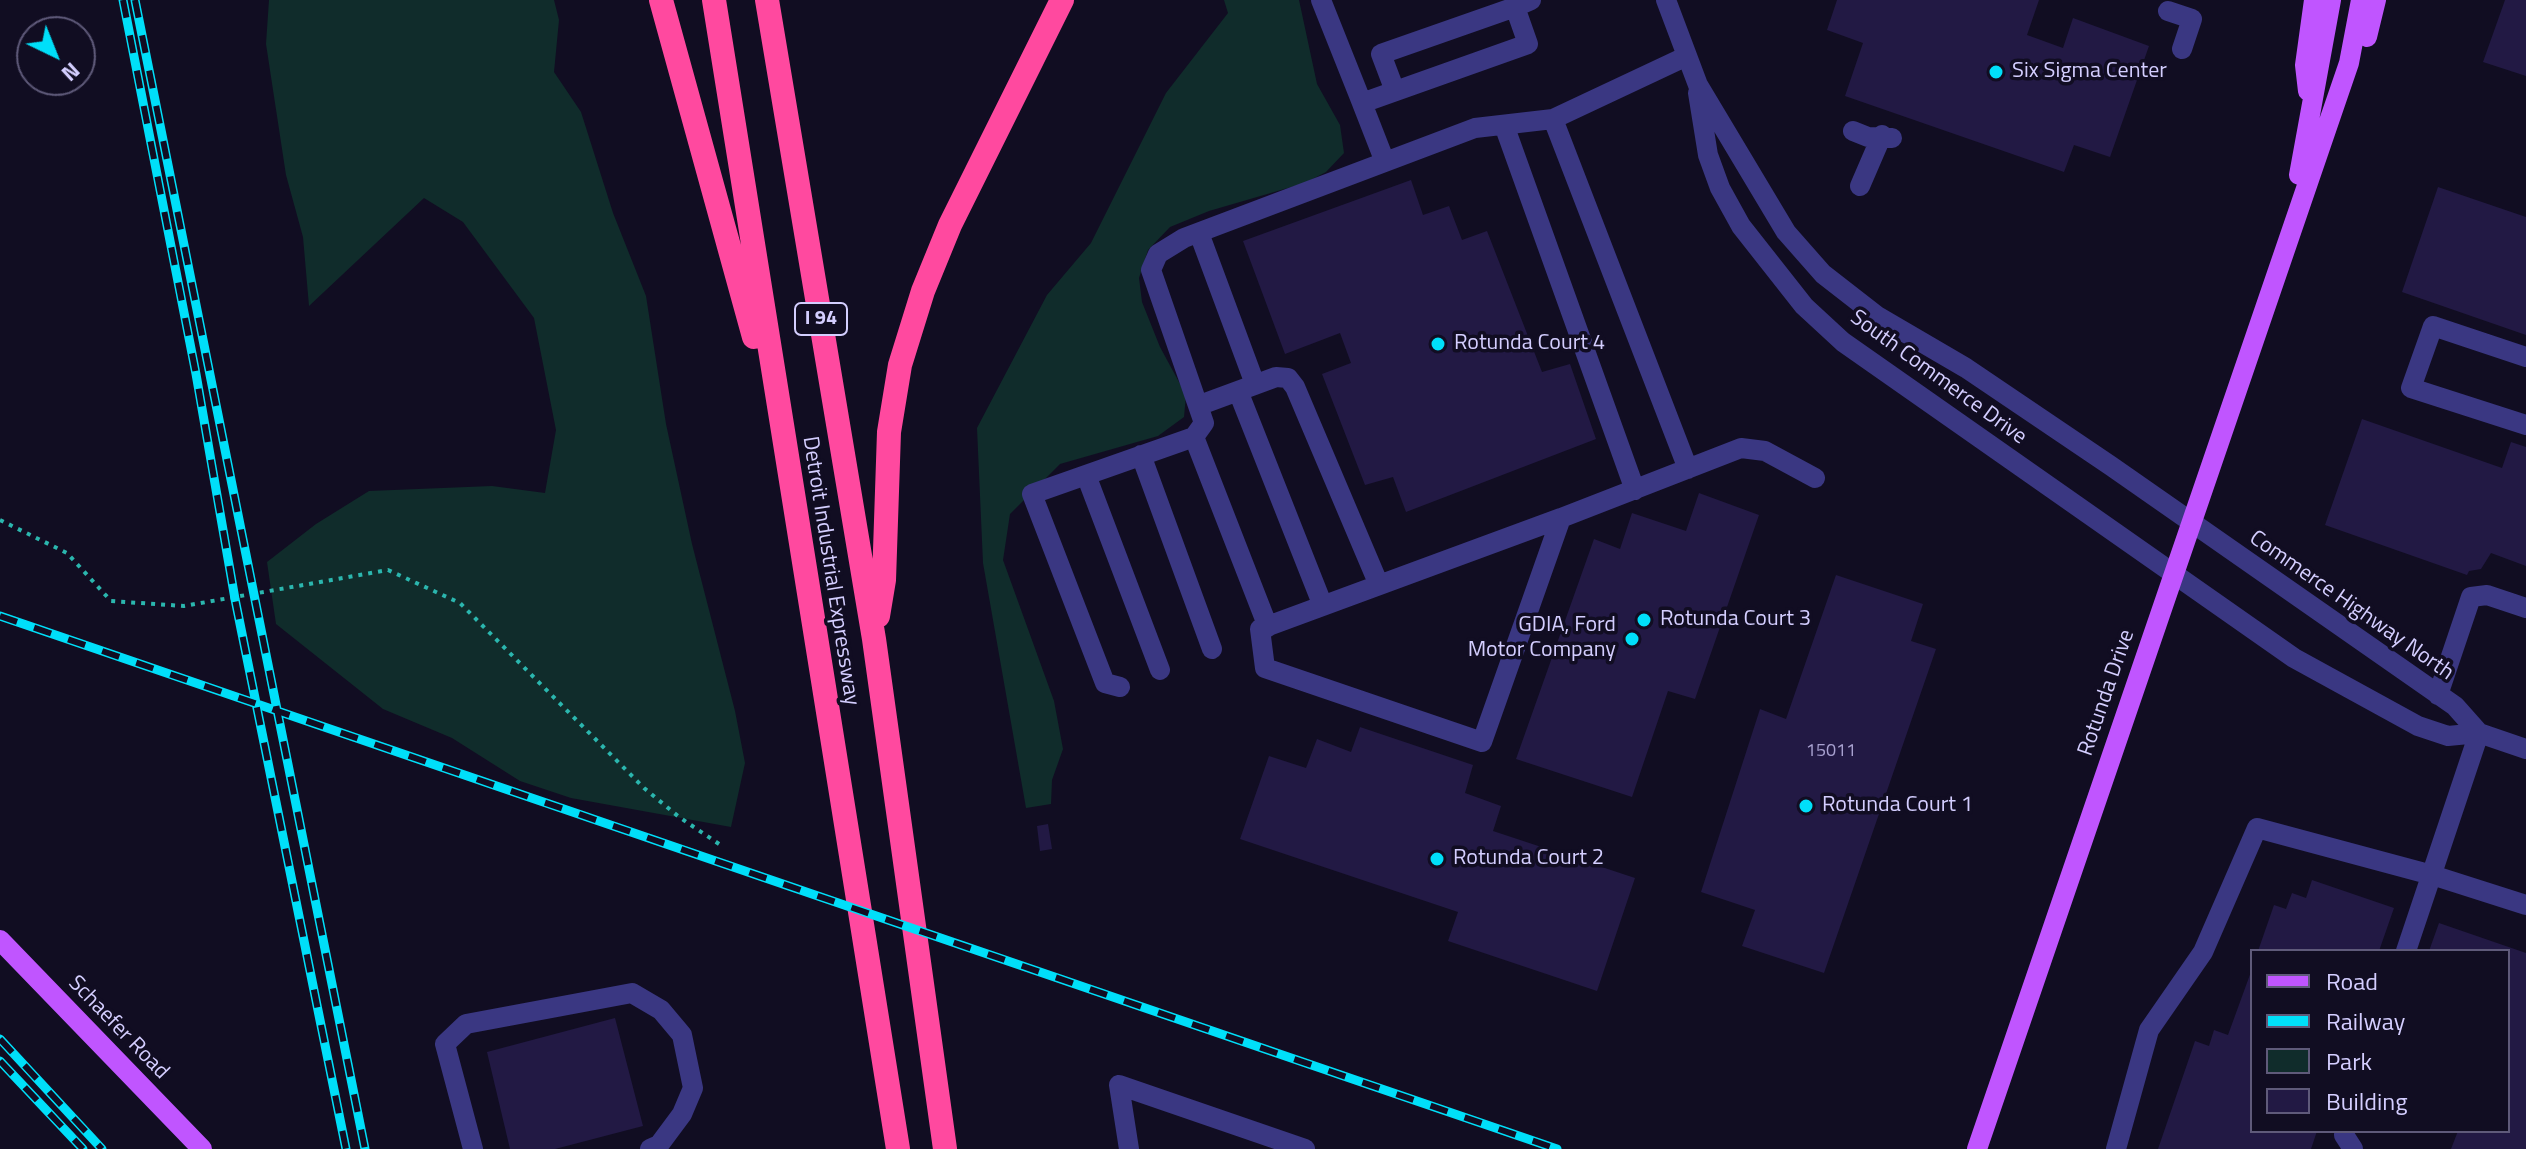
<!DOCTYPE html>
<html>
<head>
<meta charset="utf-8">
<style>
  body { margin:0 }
  #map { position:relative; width:2526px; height:1149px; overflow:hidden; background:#110d22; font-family:"Titillium Web",sans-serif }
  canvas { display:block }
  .legend { position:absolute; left:2250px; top:949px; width:260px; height:184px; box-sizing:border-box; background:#110d22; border:2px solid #5f5a7a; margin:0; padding:10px 14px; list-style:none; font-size:24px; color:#d4ceff }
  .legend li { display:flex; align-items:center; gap:16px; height:40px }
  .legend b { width:40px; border:2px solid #5f5a7a }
  .north { position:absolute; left:16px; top:16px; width:80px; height:80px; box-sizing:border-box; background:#110d22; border:2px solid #5f5a7a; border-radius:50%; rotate:137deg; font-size:22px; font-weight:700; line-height:32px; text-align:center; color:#d4ceff }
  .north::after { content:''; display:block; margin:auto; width:28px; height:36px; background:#00dff9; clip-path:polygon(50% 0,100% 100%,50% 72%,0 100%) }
</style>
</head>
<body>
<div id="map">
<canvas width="2526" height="1149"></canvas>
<ul class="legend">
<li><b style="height:10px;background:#c055ff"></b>Road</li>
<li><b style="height:10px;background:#00dff9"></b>Railway</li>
<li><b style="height:22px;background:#102c2b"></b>Park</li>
<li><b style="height:22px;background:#221944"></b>Building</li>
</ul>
<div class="north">N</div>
</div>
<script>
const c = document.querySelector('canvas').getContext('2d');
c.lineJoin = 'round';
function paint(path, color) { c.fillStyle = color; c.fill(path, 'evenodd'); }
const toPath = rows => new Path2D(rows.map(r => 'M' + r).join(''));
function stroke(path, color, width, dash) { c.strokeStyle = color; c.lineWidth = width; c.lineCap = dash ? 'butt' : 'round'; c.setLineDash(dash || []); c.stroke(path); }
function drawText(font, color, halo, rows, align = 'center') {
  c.font = font + ' "Titillium Web",sans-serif'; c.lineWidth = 7; c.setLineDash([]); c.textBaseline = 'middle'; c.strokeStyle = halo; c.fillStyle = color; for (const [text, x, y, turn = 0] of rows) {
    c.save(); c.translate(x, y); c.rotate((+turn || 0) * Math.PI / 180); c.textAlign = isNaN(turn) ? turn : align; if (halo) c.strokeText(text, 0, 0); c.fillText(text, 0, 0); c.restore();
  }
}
const green = toPath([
  [269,0,554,0,559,20,554,72,581,112,613,213,646,296,666,424,692,544,735,711,745,763,731,827,571,798,520,781,452,738,383,709,276,624,267,562,316,524,369,491,492,486,545,493,556,430,534,318,463,222,424,198,309,306,303,237,286,175,266,44],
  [1224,0,1299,0,1317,84,1340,125,1344,153,1326,172,1305,183,1209,211,1170,227,1148,250,1139,278,1142,302,1160,347,1186,395,1184,417,1158,436,1060,464,1010,514,1003,560,1054,701,1063,749,1052,780,1051,804,1026,808,983,563,977,428,1047,295,1091,243,1166,93,1228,13]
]);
const building = toPath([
  [1837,0,2039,0,2027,35,2063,48,2073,18,2149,46,2110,157,2074,145,2064,172,1845,96,1863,43,1827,30],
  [2505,0,2526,0,2526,76,2483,62],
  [1411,180,1423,215,1449,206,1462,240,1487,231,1542,372,1570,364,1596,439,1406,512,1393,477,1365,485,1322,374,1351,363,1340,333,1285,354,1243,241],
  [2438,187,2526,217,2526,335,2402,292],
  [2362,419,2502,468,2511,442,2526,447,2526,566,2491,553,2481,569,2469,571,2467,575,2325,525],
  [1699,493,1759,515,1695,699,1668,691,1632,797,1516,759,1594,539,1620,549,1632,513,1686,531],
  [1836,575,1923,604,1911,641,1936,649,1824,973,1742,946,1755,910,1701,892,1760,709,1786,719],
  [1360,727,1473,765,1465,793,1501,806,1493,831,1635,878,1597,991,1448,941,1458,912,1240,839,1269,756,1306,768,1317,739,1351,752],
  [1048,824,1052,849,1040,851,1037,826],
  [2312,880,2394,908,2379,951,2258,951,2274,905,2286,909,2292,893,2306,898],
  [2439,923,2526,953,2526,1149,2451,1149,2458,1131,2508,1131,2508,951,2429,951],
  [2252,969,2252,1131,2317,1131,2311,1149,2158,1149,2195,1041,2209,1046,2214,1030,2228,1035],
  [615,1018,643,1126,555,1149,510,1149,487,1052]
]);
const path = toPath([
  [0,520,67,553,111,601,184,606,388,570,460,603,644,788,679,817,722,846]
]);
const minor = toPath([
  [1321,0,1362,103],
  [1666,0,1698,85,1786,232,1823,274,1877,316,1966,368,2111,466,2455,706,2479,733],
  [2168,11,2192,19,2182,49],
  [1687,56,1553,119,1688,469],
  [1395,91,1381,54,1515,7],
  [1698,93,1708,155,1720,188,1741,226,1804,306,1843,342,2294,658,2418,726,2448,736,2479,733,2526,749],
  [1504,125,1635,490],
  [1853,131,1868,137,1892,138],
  [1385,162,1362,103,1528,44,1515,7,1531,0],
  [1860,186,1882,135],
  [1199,233,1255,384],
  [2526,357,2433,326,2411,388,2526,425],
  [1238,391,1323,606],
  [1200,405,1276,377,1288,378,1295,387,1379,585],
  [1194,437,1268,627],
  [1141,455,1212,649],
  [1086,475,1160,670],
  [1561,518,1260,629,1265,668,1482,742,1561,518,1741,448,1765,451,1815,478],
  [1120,687,1105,683,1032,494,1194,437,1204,423,1151,270,1158,254,1184,238,1475,128,1553,119],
  [2438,695,2471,597,2487,595,2526,608],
  [2406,951,2479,733],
  [2345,1131,2344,1135,2353,1149],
  [473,1149,445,1044,466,1024,632,993,661,1010,682,1035,693,1088,682,1114,659,1145,650,1149],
  [1129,1149,1119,1085,1305,1149],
  [2116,1149,2149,1030,2203,952,2257,828,2432,875,2526,905]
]);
const major = toPath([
  [2367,37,2376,0],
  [2308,91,2305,65,2314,0],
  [2299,175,2331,0],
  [0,940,202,1149],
  [1977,1149,2349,63,2361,0]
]);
const highway = toPath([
  [661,0,754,337],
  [714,0,898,1149],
  [767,0,874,639,945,1149],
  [878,616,884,580,889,432,900,365,923,291,950,225,1062,0]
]);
const rail = toPath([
  [123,0,196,374,235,599,346,1149],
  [135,0,365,1149],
  [0,616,1557,1149],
  [0,1039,102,1149],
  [0,1061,83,1149]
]);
const markers = [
  [1996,72,8,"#00dff9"],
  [1438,344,8,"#00dff9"],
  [1644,620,8,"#00dff9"],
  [1632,639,8,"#00dff9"],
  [1806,806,8,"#00dff9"],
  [1437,859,8,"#00dff9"]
];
const numberNames = [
  ["15011",1831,752]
];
const shields = [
  [821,319,52]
];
const shieldNames = [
  ["I 94",821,319]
];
const poiNames = [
  ["Six Sigma Center",2012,72],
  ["Rotunda Court 4",1454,344],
  ["Rotunda Court 3",1660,620],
  ["GDIA, Ford",1616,626,"right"],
  ["Motor Company",1616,651,"right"],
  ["Rotunda Court 1",1822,806],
  ["Rotunda Court 2",1453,859]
];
const streetNames = [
  ["South Commerce Drive",1938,378,36],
  ["Detroit Industrial Expressway",830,571,81],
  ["Commerce Highway North",2351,606,35],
  ["Rotunda Drive",2107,693,-71],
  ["Schaefer Road",118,1028,46]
];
paint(green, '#102c2b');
paint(building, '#221944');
stroke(path, '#2bb6ae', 4, [4, 6]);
stroke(minor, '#3a3782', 20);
stroke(major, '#c055ff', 20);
stroke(highway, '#ff499f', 24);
stroke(rail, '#00dff9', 9);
stroke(rail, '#110d22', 6, [18]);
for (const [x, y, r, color] of markers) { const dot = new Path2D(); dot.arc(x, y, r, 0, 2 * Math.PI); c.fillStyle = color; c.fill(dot); stroke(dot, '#110d22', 3); }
drawText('18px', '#a8a1d0', null, numberNames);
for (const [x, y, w] of shields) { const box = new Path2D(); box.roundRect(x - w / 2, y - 16, w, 32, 6); c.fillStyle = '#110d22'; c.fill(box); stroke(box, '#d4ceff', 2); }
drawText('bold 20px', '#d4ceff', null, shieldNames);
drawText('22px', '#d4ceff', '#110d22', poiNames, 'left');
drawText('22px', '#d4ceff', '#110d22', streetNames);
</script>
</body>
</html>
